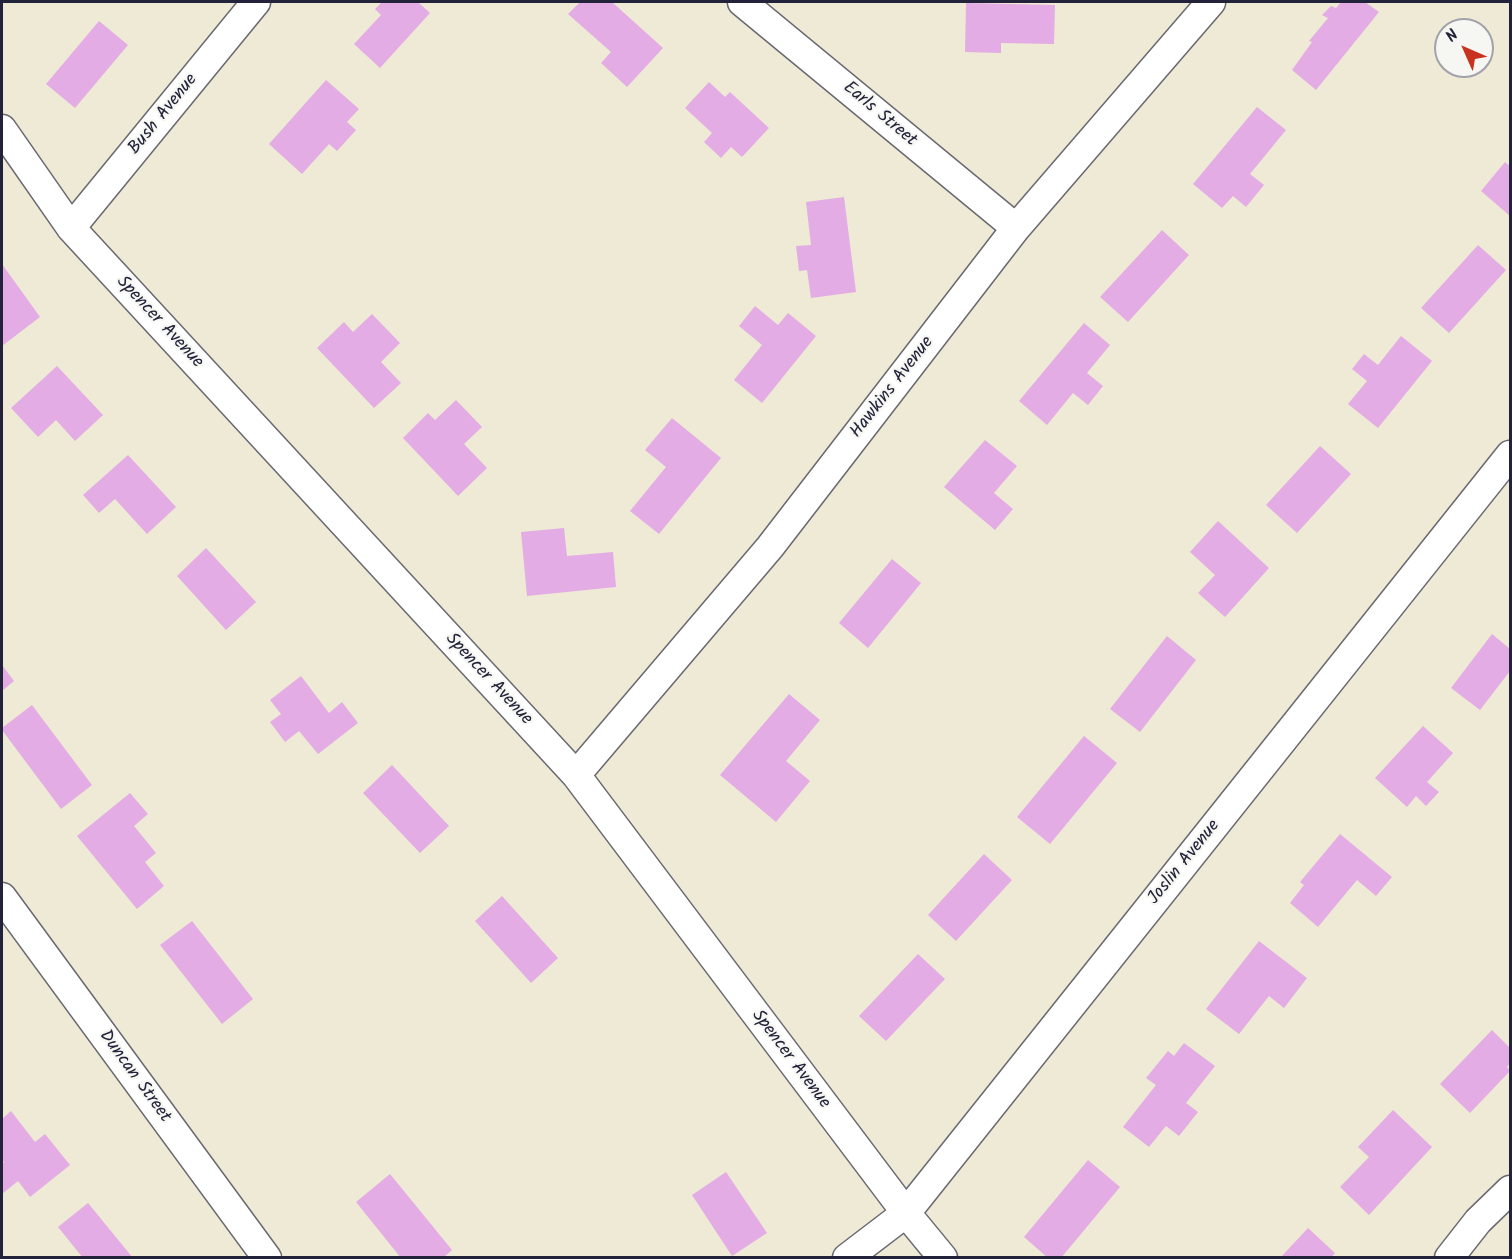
<!DOCTYPE html>
<html>
<head>
<meta charset="utf-8">
<style>
  body { margin:0 }
  #map { position:relative; width:1512px; height:1259px; overflow:hidden; background:#eeead5; font-family:Kalam,sans-serif }
  canvas { display:block }
  .frame { position:absolute; inset:0; border:3px solid #22223b; pointer-events:none }
  .north { position:absolute; left:1434px; top:18px; width:60px; height:60px; box-sizing:border-box; background:#f6f6f2; border:2px solid #a1a1a9; border-radius:50%; rotate:315deg; font-size:16px; font-weight:700; line-height:24px; text-align:center; color:#22223b }
  .north::after { content:''; display:block; margin:auto; width:21px; height:27px; background:#c8321e; clip-path:polygon(50% 0,100% 100%,50% 72%,0 100%) }
</style>
</head>
<body>
<div id="map">
<canvas width="1512" height="1259"></canvas>
<div class="frame"></div>
<div class="north">N</div>
</div>
<script>
const c = document.querySelector('canvas').getContext('2d');
c.lineJoin = 'round';
function paint(path, color) { c.fillStyle = color; c.fill(path, 'evenodd'); }
const toPath = rows => new Path2D(rows.map(r => 'M' + r).join(''));
function stroke(path, color, width, dash) { c.strokeStyle = color; c.lineWidth = width; c.lineCap = dash ? 'butt' : 'round'; c.setLineDash(dash || []); c.stroke(path); }
function drawText(font, color, halo, rows, align = 'center') {
  c.font = font + ' Kalam,sans-serif'; c.lineWidth = 4.5; c.setLineDash([]); c.textBaseline = 'middle'; c.strokeStyle = halo; c.fillStyle = color; for (const [text, x, y, turn = 0] of rows) {
    c.save(); c.translate(x, y); c.rotate((+turn || 0) * Math.PI / 180); c.textAlign = isNaN(turn) ? turn : align; if (halo) c.strokeText(text, 0, 0); c.fillText(text, 0, 0); c.restore();
  }
}
const building = toPath([
  [382,2,418,2,430,13,380,68,354,44,381,15,375,9],
  [580,2,612,2,663,48,627,87,601,63,611,52,568,14],
  [1341,2,1365,2,1379,12,1316,90,1292,70,1312,42,1309,41,1328,18,1322,15,1331,6,1336,8],
  [966,3,1055,5,1054,44,1001,43,1001,53,965,52],
  [99,21,128,45,75,108,46,84],
  [326,80,359,109,347,122,356,130,337,151,329,144,302,174,269,144],
  [709,82,725,97,730,92,769,128,742,157,731,147,721,158,704,142,712,133,685,108],
  [1257,107,1286,130,1250,174,1264,185,1246,207,1233,196,1222,208,1193,184],
  [1505,162,1510,166,1510,216,1481,191],
  [844,197,856,292,811,298,807,270,799,271,796,246,811,245,806,202],
  [1162,230,1189,255,1128,322,1100,297],
  [1478,245,1506,270,1449,333,1421,308],
  [2,264,40,317,2,346],
  [755,306,778,325,788,313,816,336,762,403,734,380,762,345,739,326],
  [372,314,400,343,381,362,401,383,374,408,317,348,344,322,353,332],
  [1084,323,1110,345,1087,373,1103,386,1088,405,1073,393,1047,425,1019,401],
  [1401,336,1432,361,1378,428,1348,404,1367,381,1352,369,1364,354,1378,365],
  [57,366,103,415,75,441,56,420,38,437,11,408],
  [456,400,482,427,464,444,487,468,458,496,403,438,428,413,435,420],
  [672,418,721,458,659,534,630,511,666,467,645,450],
  [985,440,1017,466,994,493,1013,509,995,530,944,487],
  [1320,446,1351,474,1297,533,1266,505],
  [128,455,176,507,147,534,115,499,99,513,83,495],
  [1218,521,1269,568,1225,617,1198,593,1215,575,1190,552],
  [564,528,567,556,613,552,616,587,527,596,521,532],
  [206,548,256,602,226,630,177,576],
  [892,559,921,583,868,648,839,623],
  [1492,634,1510,649,1510,671,1480,710,1451,688],
  [1167,636,1196,660,1140,732,1110,709],
  [2,665,14,681,2,691],
  [301,676,329,713,342,702,358,723,318,754,299,731,285,742,270,722,281,714,270,700],
  [789,694,820,720,786,761,810,781,776,822,720,775],
  [32,705,92,785,61,809,2,730,2,728],
  [1423,726,1453,753,1427,782,1439,792,1426,806,1416,796,1407,807,1375,778],
  [1084,736,1117,763,1050,844,1017,817],
  [392,765,449,826,420,853,363,793],
  [130,793,148,814,134,826,156,853,145,862,164,886,137,909,77,836],
  [1340,834,1392,877,1376,896,1357,880,1318,927,1290,903,1304,885,1300,882],
  [984,854,1012,880,956,941,928,915],
  [502,896,558,958,531,983,475,921],
  [192,921,253,999,222,1024,160,945],
  [1259,941,1307,978,1284,1008,1269,996,1239,1034,1206,1009],
  [918,954,945,979,886,1041,859,1016],
  [1492,1030,1510,1048,1510,1063,1507,1067,1510,1071,1470,1113,1440,1084],
  [1184,1043,1215,1066,1186,1103,1198,1112,1179,1136,1166,1126,1149,1147,1123,1127,1156,1085,1146,1078,1168,1051,1174,1056],
  [1393,1110,1432,1147,1369,1215,1340,1187,1369,1157,1358,1147],
  [11,1111,35,1142,45,1134,70,1165,30,1197,18,1181,2,1194,2,1164,4,1162,2,1159,2,1119],
  [1088,1160,1120,1187,1061,1258,1048,1258,1024,1237],
  [726,1172,767,1233,732,1256,692,1195],
  [390,1174,452,1250,443,1258,401,1258,356,1202],
  [88,1203,133,1258,83,1258,58,1227],
  [1308,1228,1335,1253,1331,1258,1280,1258]
]);
const street = toPath([
  [742,2,1016,228],
  [2,129,71,228,576,775,906,1213,943,1258],
  [71,228,256,2],
  [576,775,770,547,1016,228,1211,2],
  [2,897,267,1258],
  [847,1258,906,1213,1510,455],
  [1449,1258,1478,1221,1510,1190]
]);
const streetNames = [
  ["Bush Avenue",164,115,-51],
  ["Earls Street",879,115,40],
  ["Spencer Avenue",159,323,47],
  ["Hawkins Avenue",893,388,-52],
  ["Spencer Avenue",488,680,47],
  ["Joslin Avenue",1185,863,-51],
  ["Spencer Avenue",790,1060,53],
  ["Duncan Street",134,1077,54]
];
paint(building, '#e3ace4');
stroke(street, '#696871', 31);
stroke(street, '#fff', 28);
drawText('18px', '#22223b', '#f6f6f2', streetNames);
</script>
</body>
</html>
